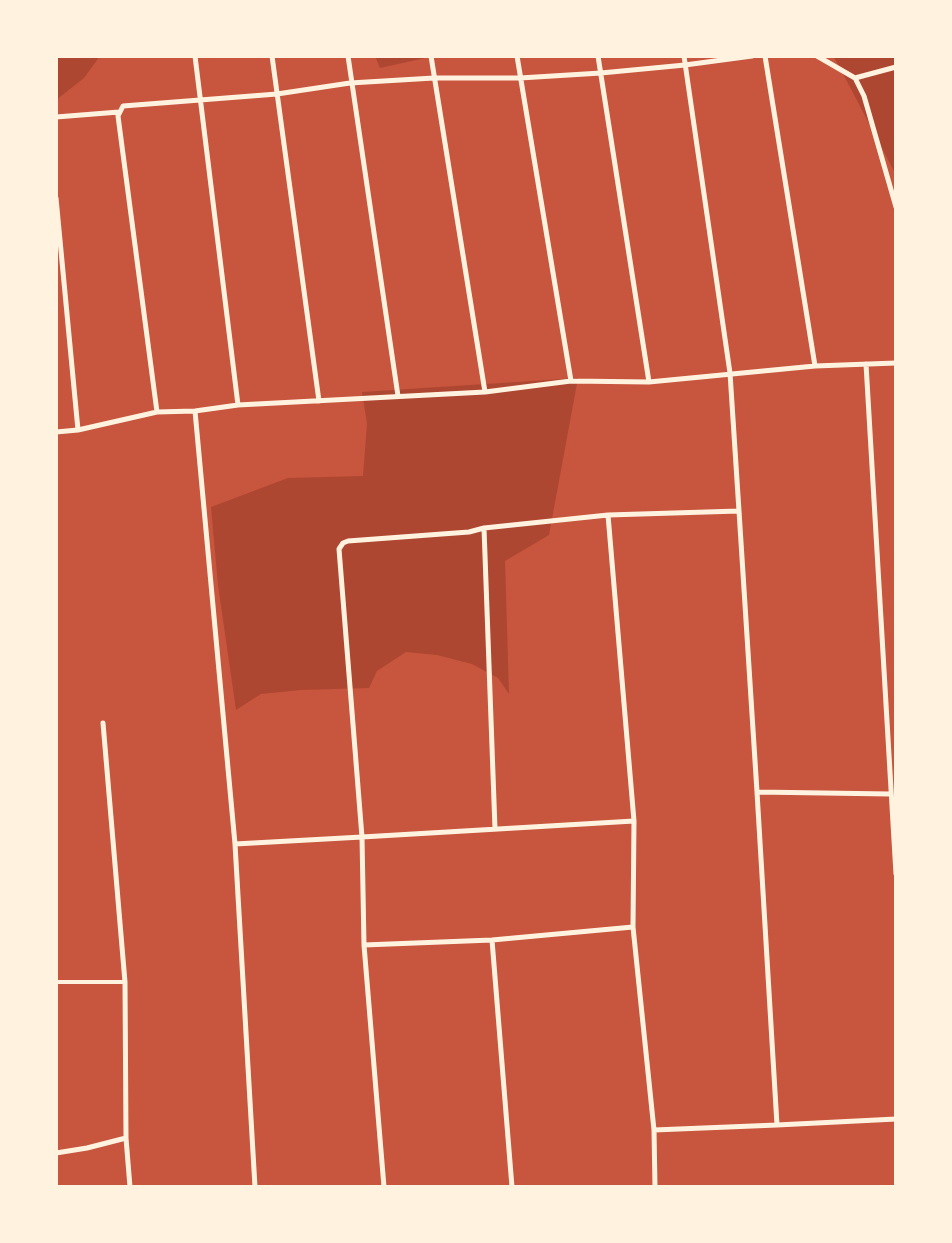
<!DOCTYPE html>
<html>
<head>
<meta charset="utf-8">
<style>
  body { margin:0 }
  #map { position:relative; width:952px; height:1243px; overflow:hidden; background:#c8553d; font-family:"Titillium Web",sans-serif }
  canvas { display:block }
  .frame { position:absolute; inset:0; border:58px solid #fff3e0; pointer-events:none }
</style>
</head>
<body>
<div id="map">
<canvas width="952" height="1243"></canvas>
<div class="frame"></div>
</div>
<script>
const c = document.querySelector('canvas').getContext('2d');
c.lineJoin = 'round';
function paint(path, color) { c.fillStyle = color; c.fill(path, 'evenodd'); }
const toPath = rows => new Path2D(rows.map(r => 'M' + r).join(''));
function stroke(path, color, width, dash) { c.strokeStyle = color; c.lineWidth = width; c.lineCap = dash ? 'butt' : 'round'; c.setLineDash(dash || []); c.stroke(path); }
const green = toPath([
  [56,56,100,56,84,78,56,100],
  [375,56,434,56,380,68],
  [833,56,896,56,896,175,840,68],
  [578,378,549,535,505,561,509,694,498,678,472,664,437,655,406,652,377,671,369,688,301,690,261,694,236,710,218,585,211,507,288,478,363,476,367,424,362,392]
]);
const service = toPath([
  [56,982,125,982]
]);
const minor = toPath([
  [195,56,238,405],
  [272,56,319,401],
  [348,56,398,396],
  [431,56,485,392],
  [517,56,571,381],
  [598,56,649,382],
  [684,56,730,373,739,511,757,792,777,1125,654,1130,633,927,634,821,608,515,739,511],
  [765,56,815,366],
  [817,56,855,78,864,96,896,207],
  [855,78,896,67],
  [56,117,119,112],
  [56,198,78,430],
  [866,364,896,874],
  [195,411,235,844,255,1187],
  [157,412,118,116,123,106,277,94,350,83,434,78,520,78,601,73,685,65,752,56],
  [56,432,78,430,157,412,195,411,238,405,485,392,571,381,649,382,815,366,896,363],
  [484,528,608,515],
  [103,723,125,982,126,1138,130,1187],
  [757,792,890,794],
  [235,844,362,837,339,549,343,543,348,541,469,532,484,528,495,829],
  [492,940,512,1187],
  [364,945,492,940,633,927],
  [777,1125,896,1119],
  [654,1130,655,1187],
  [56,1153,87,1148,126,1138],
  [384,1187,364,945,362,837,634,821]
]);
paint(green, '#ae4732');
stroke(service, '#fff3e0', 4);
stroke(minor, '#fff3e0', 5);
</script>
</body>
</html>
